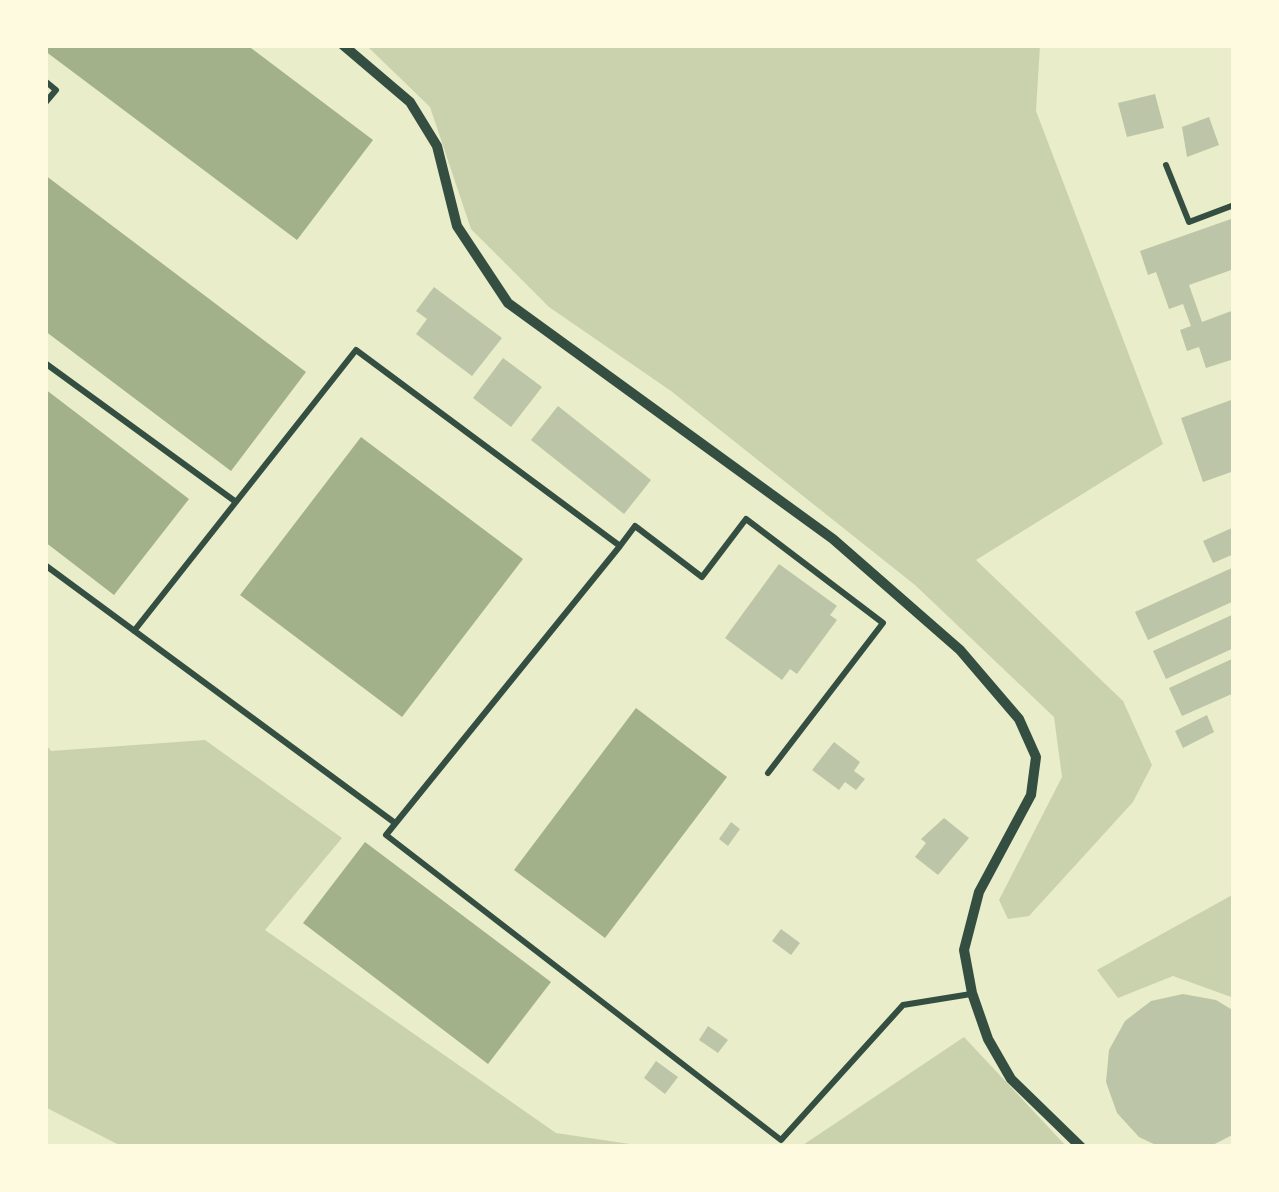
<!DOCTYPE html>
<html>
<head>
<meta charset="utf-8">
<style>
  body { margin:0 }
  #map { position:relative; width:1279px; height:1192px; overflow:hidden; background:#e9edc9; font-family:"Work Sans",sans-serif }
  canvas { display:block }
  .frame { position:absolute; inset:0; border:48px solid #fefae0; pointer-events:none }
</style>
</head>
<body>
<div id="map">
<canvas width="1279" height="1192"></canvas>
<div class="frame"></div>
</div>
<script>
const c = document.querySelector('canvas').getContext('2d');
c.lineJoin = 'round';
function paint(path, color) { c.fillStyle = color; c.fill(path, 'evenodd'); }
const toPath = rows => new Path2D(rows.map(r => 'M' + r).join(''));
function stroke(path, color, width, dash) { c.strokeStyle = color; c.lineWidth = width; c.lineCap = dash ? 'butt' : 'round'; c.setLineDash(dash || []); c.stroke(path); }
const green = toPath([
  [366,45,1040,45,1036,111,1163,444,976,560,1123,701,1152,765,1133,802,1029,916,1008,919,999,900,1062,777,1054,717,915,585,671,391,549,307,471,229,430,107],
  [205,740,342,838,265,930,556,1133,650,1147,123,1147,45,1107,45,743,51,751],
  [1234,894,1234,998,1173,976,1118,998,1097,970],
  [964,1037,1067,1147,800,1147]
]);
const water = toPath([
  [45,45,247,45,373,140,297,240,45,51],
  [45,175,306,372,231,471,45,331],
  [45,389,189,499,114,595,45,542],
  [361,437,523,559,402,717,240,595],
  [636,708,727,777,605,938,514,870],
  [365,842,551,982,488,1064,303,923]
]);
const building = toPath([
  [1155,94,1164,128,1127,137,1118,103],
  [1209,117,1219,145,1187,157,1182,127],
  [1234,218,1234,269,1189,285,1202,322,1234,310,1234,359,1206,368,1199,347,1187,351,1180,330,1191,326,1183,304,1169,309,1156,272,1148,275,1140,251],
  [434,287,502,338,472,376,416,334,427,319,416,311],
  [503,358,542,387,511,427,473,398],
  [1234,399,1234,471,1203,482,1181,418],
  [558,406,651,480,624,514,531,440],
  [1234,527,1234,554,1213,563,1203,541],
  [779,564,837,606,830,615,837,620,797,674,790,669,782,680,725,638],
  [1234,567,1234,601,1148,640,1135,612],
  [1234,614,1234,648,1166,679,1153,651],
  [1234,658,1234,693,1182,716,1169,688],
  [1207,715,1214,732,1183,748,1175,731],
  [834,742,860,762,854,771,865,779,856,790,845,782,839,790,812,770],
  [944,818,969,838,938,875,915,857,926,843,921,839],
  [731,822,740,829,728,846,719,839],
  [781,929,800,943,791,955,772,941],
  [1183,994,1216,1000,1234,1011,1234,1134,1209,1147,1160,1147,1139,1137,1117,1113,1106,1082,1109,1050,1125,1021,1151,1001],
  [708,1026,728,1040,718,1053,699,1040],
  [656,1061,678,1077,665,1094,644,1078]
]);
const service = toPath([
  [45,81,56,90,45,103],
  [1166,165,1189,222,1234,205],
  [45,363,236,502],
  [620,546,635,526,702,577,746,519,883,623,768,773],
  [45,565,395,823],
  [134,631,356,350,620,546,386,835,781,1140,903,1005,971,994]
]);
const minor = toPath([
  [343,45,410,102,437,146,457,226,508,303,833,539,960,650,1019,719,1036,757,1031,795,979,892,964,950,972,993,988,1039,1011,1079,1081,1147]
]);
paint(green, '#cad2ad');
paint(water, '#a3b18a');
paint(building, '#bcc5a7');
stroke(service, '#344e41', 6);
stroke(minor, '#344e41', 10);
</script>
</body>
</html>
